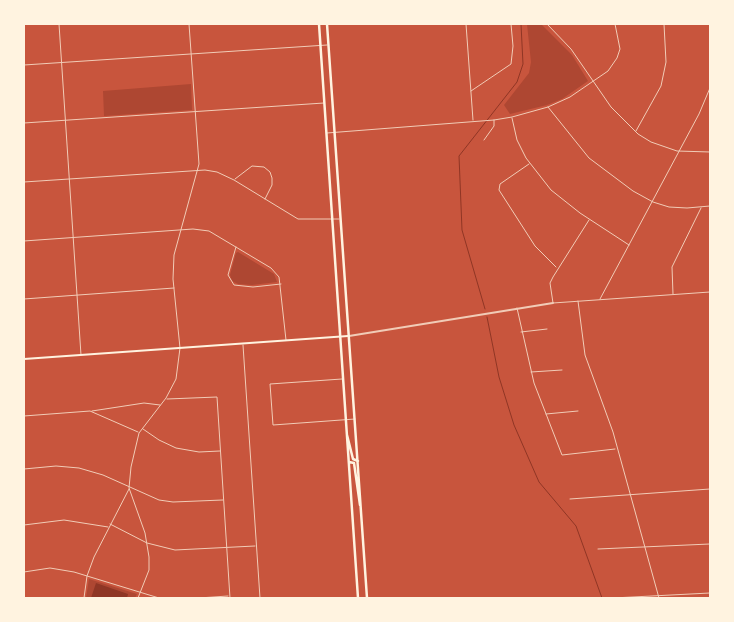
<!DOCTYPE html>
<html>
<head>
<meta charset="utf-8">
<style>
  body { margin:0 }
  #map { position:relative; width:734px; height:622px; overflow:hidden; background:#c8553d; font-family:"Archivo Narrow",sans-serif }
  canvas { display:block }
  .frame { position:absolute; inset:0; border:25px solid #fff3e0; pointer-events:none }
</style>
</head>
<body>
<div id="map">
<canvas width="734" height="622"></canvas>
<div class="frame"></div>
</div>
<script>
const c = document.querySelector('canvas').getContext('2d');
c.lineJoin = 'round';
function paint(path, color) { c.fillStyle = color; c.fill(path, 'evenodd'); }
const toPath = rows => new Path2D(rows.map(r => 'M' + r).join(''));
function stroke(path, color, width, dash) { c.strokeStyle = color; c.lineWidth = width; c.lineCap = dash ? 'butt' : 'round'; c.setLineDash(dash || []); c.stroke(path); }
const green = toPath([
  [527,24,541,24,572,55,588,81,562,99,547,105,510,114,504,105,529,73,531,62],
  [191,84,192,110,104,116,103,91],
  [238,252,274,274,277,282,252,285,238,284,232,281,230,275,236,253],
  [89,579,137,594,135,598,86,598]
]);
const water = toPath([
  [96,583,128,594,127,598,91,598]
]);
const stream = toPath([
  [485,309,462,230,459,156,517,82,523,64,521,24],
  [487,317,499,377,514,425,539,482,576,526,602,598]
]);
const minor = toPath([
  [59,24,81,355],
  [466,24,473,120],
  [547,24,571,49,611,107,638,134,651,142,677,151,710,152],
  [24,65,327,45],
  [471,91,511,64,513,46,511,24],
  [548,107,589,158,633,191,653,202,669,207,687,208,710,206],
  [512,118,517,140,526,158,551,190,580,213,629,245],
  [24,123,324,103],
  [636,131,661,86,666,62,664,24],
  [327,133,494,120,512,117,548,107,570,97,608,71,617,58,620,49,615,24],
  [484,140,494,126,494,120],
  [529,164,500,184,499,190,535,246,556,267],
  [235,179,252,166,264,167,270,172,272,178,272,185,265,199],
  [24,182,205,170,217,172,234,180,298,219,339,219],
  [589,220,553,277,550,283,553,303,710,292],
  [24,241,193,229,209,231,271,268,279,277,286,340],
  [236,247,228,275,234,285,253,287,281,284],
  [673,294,672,267,701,208],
  [24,299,174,288],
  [600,299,699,114,710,88],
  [578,301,585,355,613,432,659,598],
  [517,308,534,383,562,455,615,449],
  [521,332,547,329],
  [243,345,260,598],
  [531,372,562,370],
  [342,379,270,384,273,425,355,419],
  [167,399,217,397,230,598],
  [92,411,144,403,160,405],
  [546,414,578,411],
  [24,416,90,411,138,432],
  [143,429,159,440,176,448,199,452,220,451],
  [24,469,56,466,79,468,103,475,159,500,173,502,223,500],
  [570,499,710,489],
  [110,524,147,543,175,550,255,546],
  [24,525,64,520,108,527],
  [598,549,710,544],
  [24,572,50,568,74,572,159,598],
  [84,598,87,576,94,557,129,489],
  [138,598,149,570,149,557,145,533,129,488,131,467,139,433,166,398,176,379,180,348,173,279,174,255,199,164,189,24],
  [199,598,228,596],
  [613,598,710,593]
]);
const tertiary = toPath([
  [349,336,553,303]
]);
const secondary = toPath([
  [24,359,348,336]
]);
const primary = toPath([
  [319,24,358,598],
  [327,24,367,598],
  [347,435,353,459,358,461],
  [349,462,354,463,360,505]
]);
paint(green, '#ae4732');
paint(water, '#8f3625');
stroke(stream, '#8f3625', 1);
stroke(minor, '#f1ccb7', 1);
stroke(tertiary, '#f1ccb7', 2);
stroke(secondary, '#fff3e0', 2);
stroke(primary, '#fff3e0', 2.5);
</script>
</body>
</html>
